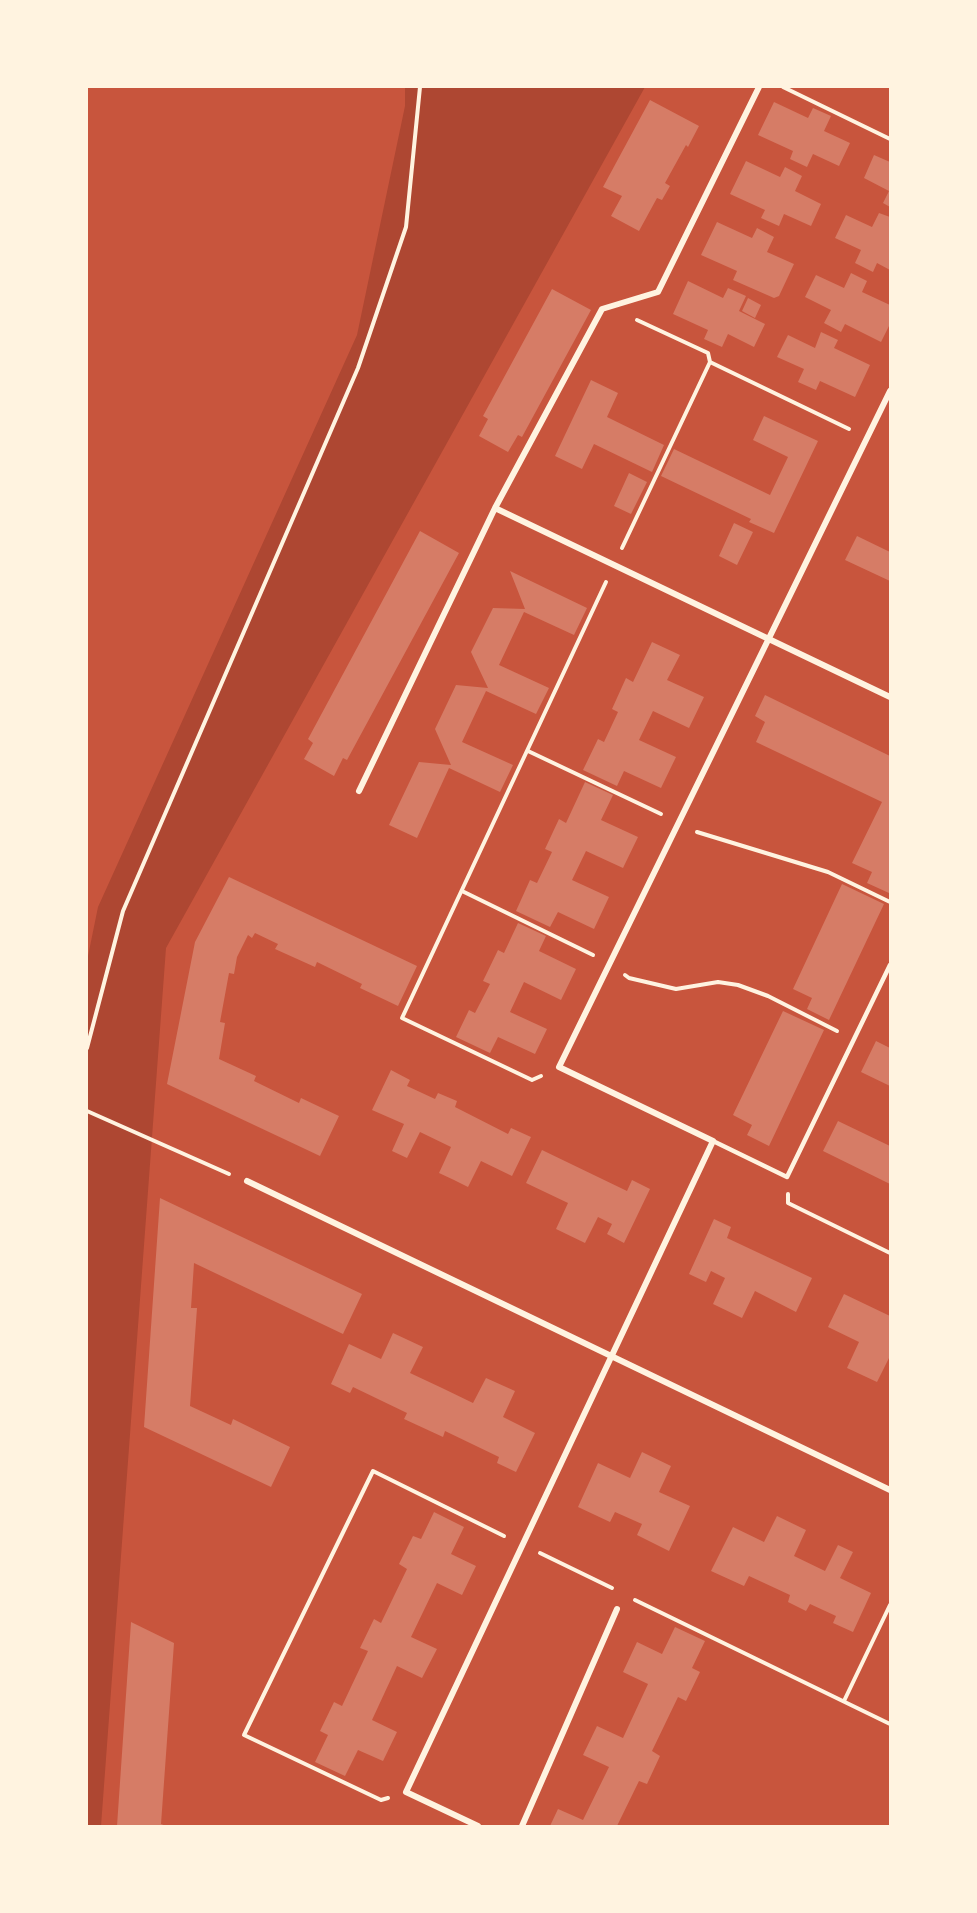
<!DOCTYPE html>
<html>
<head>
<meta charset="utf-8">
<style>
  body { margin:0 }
  #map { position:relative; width:977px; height:1913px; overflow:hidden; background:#c8553d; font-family:"Exo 2",sans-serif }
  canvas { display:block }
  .frame { position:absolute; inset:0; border:88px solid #fff3e0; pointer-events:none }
</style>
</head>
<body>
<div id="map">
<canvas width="977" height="1913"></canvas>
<div class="frame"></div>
</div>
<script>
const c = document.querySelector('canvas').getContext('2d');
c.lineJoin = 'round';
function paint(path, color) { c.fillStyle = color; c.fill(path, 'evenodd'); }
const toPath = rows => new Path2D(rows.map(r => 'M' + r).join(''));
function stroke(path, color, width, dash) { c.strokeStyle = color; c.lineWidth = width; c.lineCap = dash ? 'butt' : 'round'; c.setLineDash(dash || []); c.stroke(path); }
const green = toPath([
  [405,87,645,87,166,948,101,1826,87,1826,87,961,98,907,357,335,405,106]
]);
const building = toPath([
  [650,100,699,126,688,147,686,145,665,183,670,186,662,200,657,198,639,231,611,216,622,196,603,187],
  [774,102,808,118,813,108,831,116,824,131,850,143,839,166,813,154,807,167,790,159,793,151,758,135],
  [874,155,890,162,890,207,883,203,889,191,864,178],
  [746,161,780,177,785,167,802,176,795,191,821,204,811,226,784,214,779,226,761,218,765,210,730,194],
  [879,213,890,217,890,270,877,263,873,272,855,263,861,250,835,238,846,215,872,227],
  [717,222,752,238,757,228,774,237,767,252,794,264,779,296,774,298,733,280,737,271,701,255],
  [851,273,867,281,862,292,890,305,890,324,881,342,845,324,841,332,824,323,831,310,805,297,816,275,844,288],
  [688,281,723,298,728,288,746,296,739,311,765,324,754,347,728,334,722,347,704,339,708,330,673,314],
  [552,289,591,310,522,437,518,435,508,452,479,436,488,419,483,416],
  [748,298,761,305,755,318,742,311],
  [821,332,838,340,834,348,870,365,855,397,820,381,816,390,798,382,804,369,777,357,788,335,815,348],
  [591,380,618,393,607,417,664,445,652,472,594,444,582,469,555,456],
  [764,416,818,441,774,533,749,522,751,519,661,476,674,449,770,495,788,457,753,440],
  [629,473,647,482,631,514,614,506],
  [734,523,753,532,737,565,719,556],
  [420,531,459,553,347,760,343,758,334,776,304,759,313,743,308,739],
  [857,536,890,552,890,581,845,560],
  [510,571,587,608,574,635,524,612,499,665,549,688,536,714,486,691,462,742,513,765,500,792,449,768,417,838,389,825,419,762,451,765,435,729,456,685,488,688,471,652,493,608,525,609],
  [652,642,680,655,667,680,704,697,689,728,653,711,639,740,676,757,661,788,624,771,617,786,583,770,598,739,604,742,618,712,612,709,626,678,633,682],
  [765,695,890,756,889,893,867,883,872,872,852,863,882,802,756,742,765,722,755,716],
  [585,782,613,795,601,820,638,837,623,868,586,851,572,880,609,897,594,929,558,912,550,927,516,911,530,880,537,883,552,852,545,849,559,819,566,823],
  [229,877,417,966,398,1006,360,988,362,984,317,962,315,967,275,949,278,944,255,933,252,938,248,935,237,957,234,974,229,973,220,1022,225,1023,219,1059,256,1076,254,1081,299,1103,301,1098,339,1116,320,1156,167,1084,195,942],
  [842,884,884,904,829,1020,807,1009,812,998,793,989],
  [518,923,546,936,539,951,576,969,561,1000,524,982,510,1012,547,1029,535,1054,498,1037,490,1053,456,1037,469,1010,475,1013,490,984,483,981,498,950,504,953],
  [783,1011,824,1030,769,1146,747,1135,752,1125,733,1115],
  [876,1041,890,1048,890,1086,861,1072],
  [391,1070,410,1080,407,1086,435,1099,438,1093,457,1101,455,1107,508,1134,511,1128,531,1137,512,1176,481,1161,468,1187,454,1180,439,1173,451,1147,420,1132,407,1158,392,1151,404,1124,372,1110],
  [838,1121,890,1146,890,1184,823,1151],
  [542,1150,627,1191,632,1180,650,1189,624,1243,607,1234,612,1224,598,1217,585,1243,556,1229,568,1203,526,1183],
  [160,1198,362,1294,343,1334,194,1263,191,1308,197,1308,190,1406,231,1425,233,1419,290,1447,271,1487,144,1427],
  [714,1219,731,1227,727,1238,812,1278,796,1312,755,1291,742,1318,713,1304,725,1278,711,1271,706,1282,689,1274],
  [844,1294,890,1316,890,1356,877,1382,847,1368,859,1342,828,1327],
  [393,1333,423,1347,410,1373,442,1388,473,1403,486,1378,515,1391,503,1417,535,1433,516,1472,497,1463,499,1457,445,1431,443,1437,404,1419,407,1413,353,1387,350,1393,331,1384,349,1344,381,1359],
  [642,1452,671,1466,659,1492,690,1506,669,1551,637,1535,642,1524,615,1512,610,1522,578,1507,598,1463,630,1478],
  [434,1512,464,1527,451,1554,476,1566,462,1595,437,1583,411,1637,437,1649,422,1678,397,1666,372,1720,397,1732,383,1761,358,1750,345,1776,315,1762,328,1735,320,1731,334,1702,342,1706,368,1651,360,1648,374,1619,381,1623,407,1569,399,1564,413,1536,421,1539],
  [777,1516,806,1530,794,1556,825,1571,838,1545,853,1552,840,1578,871,1593,853,1632,833,1623,836,1616,810,1604,806,1611,788,1602,790,1595,749,1576,744,1586,711,1571,733,1527,764,1542],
  [131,1622,174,1643,161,1824,166,1826,117,1826],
  [675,1627,705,1641,692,1668,700,1672,686,1701,678,1697,652,1751,660,1756,647,1784,639,1781,617,1826,550,1826,558,1809,583,1820,609,1767,583,1755,597,1726,623,1738,648,1684,623,1672,637,1642,662,1654]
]);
const path = toPath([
  [783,87,890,139],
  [637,320,708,353,710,362,849,429],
  [622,548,710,362],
  [528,751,661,814],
  [697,832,828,872,890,902],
  [462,891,593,955],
  [625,975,629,978,676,989,718,982,738,985,768,996,837,1031],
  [87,1048,123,911,358,368,406,227,420,87],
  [541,1076,532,1080,402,1018,606,582],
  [87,1111,229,1174],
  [788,1194,788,1203,890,1253],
  [540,1553,612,1588],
  [635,1600,890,1724],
  [844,1701,890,1605],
  [388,1798,381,1800,244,1735,373,1471,504,1536]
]);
const service = toPath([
  [713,1141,787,1177,890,965]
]);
const minor = toPath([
  [495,508,890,697],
  [359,791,495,508,602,309,658,292,759,87],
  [247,1181,890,1490],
  [478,1826,406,1792,713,1141,559,1067,890,391],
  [522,1826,617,1609]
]);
paint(green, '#ae4732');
paint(building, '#d67c66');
stroke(path, '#fff3e0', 4);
stroke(service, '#fff3e0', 4.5);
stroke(minor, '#fff3e0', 6);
</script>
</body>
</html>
